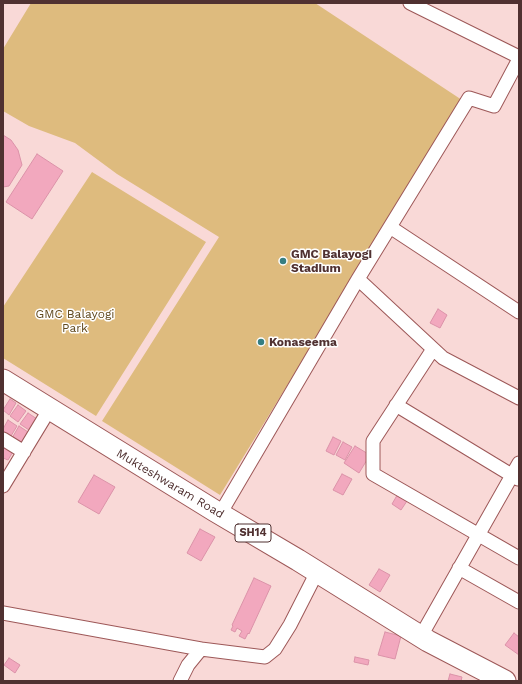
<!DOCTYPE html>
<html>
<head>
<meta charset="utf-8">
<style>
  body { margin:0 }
  #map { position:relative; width:522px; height:684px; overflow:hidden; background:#f9d9d7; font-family:"Work Sans",sans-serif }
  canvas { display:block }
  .frame { position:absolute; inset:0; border:4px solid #503131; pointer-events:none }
</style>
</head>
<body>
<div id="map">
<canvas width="522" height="684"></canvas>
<div class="frame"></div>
</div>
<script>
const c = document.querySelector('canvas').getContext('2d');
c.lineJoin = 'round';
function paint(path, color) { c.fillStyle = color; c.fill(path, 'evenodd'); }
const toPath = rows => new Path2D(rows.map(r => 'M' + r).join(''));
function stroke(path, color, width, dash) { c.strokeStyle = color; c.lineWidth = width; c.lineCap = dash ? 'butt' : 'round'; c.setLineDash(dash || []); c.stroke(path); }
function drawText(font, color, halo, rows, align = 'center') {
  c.font = font + ' "Work Sans",sans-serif'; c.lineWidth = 3; c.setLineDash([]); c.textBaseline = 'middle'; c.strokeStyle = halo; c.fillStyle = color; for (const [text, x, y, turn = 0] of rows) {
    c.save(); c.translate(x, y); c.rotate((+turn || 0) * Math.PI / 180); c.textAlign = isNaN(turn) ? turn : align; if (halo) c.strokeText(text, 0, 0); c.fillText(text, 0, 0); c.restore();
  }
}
const green = toPath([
  [31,3,315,3,462,100,220,495,102,421,219,237,117,174,75,143,29,126,3,111,3,49],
  [92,172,206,242,96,416,3,358,3,307]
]);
const building = toPath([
  [3,135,11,140,18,150,22,165,9,186,3,187,3,135],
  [37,154,63,171,32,219,6,202,37,154],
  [438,309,447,315,440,328,430,323,438,309],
  [10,399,16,403,9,415,3,410,10,399],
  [18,405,26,411,18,422,10,416,18,405],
  [28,413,37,419,29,430,20,424,28,413],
  [8,420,17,426,11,436,3,431,3,429,8,420],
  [19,426,28,432,21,443,12,438,19,426],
  [333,437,341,441,334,455,326,451,333,437],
  [343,442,352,447,345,460,336,455,343,442],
  [3,443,14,450,8,460,3,458,3,443],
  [355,446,370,455,359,473,344,463,355,446],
  [342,474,352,479,343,495,333,490,342,474],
  [94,475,115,487,99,514,78,502,94,475],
  [399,492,409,498,401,510,392,504,399,492],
  [200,529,215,537,201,561,187,553,200,529],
  [379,569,390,575,380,592,369,585,379,569],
  [254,578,271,586,249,634,248,633,245,639,239,636,242,631,237,628,235,632,231,630,233,626,232,625,254,578],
  [385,632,401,636,395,659,378,655,385,632],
  [514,633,519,637,519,655,505,645,514,633],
  [355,657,369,660,368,665,354,662,355,657],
  [9,658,20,665,15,673,4,665,9,658],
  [450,674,462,677,461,681,448,681,450,674]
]);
const street = toPath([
  [410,3,519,57],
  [390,227,519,312],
  [358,279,443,358,519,398],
  [433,349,373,441,373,474,519,558],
  [396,405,518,479],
  [3,439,24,452],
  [3,486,49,410],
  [220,514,358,279,469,98,494,106,519,59],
  [459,568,519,602],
  [3,613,201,649],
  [421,636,519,463],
  [180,681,188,665,201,649,265,657,275,649,290,625,317,572]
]);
const primary = toPath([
  [3,380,215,511,298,560,428,641,505,681]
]);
const markers = [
  [283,261,4,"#357e82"],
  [261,342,4,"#357e82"]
];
const shields = [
  [253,533,36]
];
const shieldNames = [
  ["SH14",253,533]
];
const poiNames = [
  ["GMC Balayogi",291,254],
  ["Stadium",291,268],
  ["Konaseema",269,342]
];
const parkNames = [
  ["GMC Balayogi",75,314],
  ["Park",75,328]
];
const streetNames = [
  ["Mukteshwaram Road",170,484,31]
];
paint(green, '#debb7e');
paint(building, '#f2a8be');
stroke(building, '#db92a8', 1);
stroke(street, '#9d5858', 15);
stroke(primary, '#9d5858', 23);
stroke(street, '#fff', 13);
stroke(primary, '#fff', 21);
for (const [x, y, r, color] of markers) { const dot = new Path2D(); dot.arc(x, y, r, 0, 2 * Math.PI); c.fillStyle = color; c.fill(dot); stroke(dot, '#fff', 1.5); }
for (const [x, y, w] of shields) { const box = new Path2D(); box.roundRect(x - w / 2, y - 9, w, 18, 3); c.fillStyle = '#fff'; c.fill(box); stroke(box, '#503131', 1); }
drawText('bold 11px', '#503131', null, shieldNames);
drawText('bold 12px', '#503131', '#fff', poiNames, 'left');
drawText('12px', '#60491e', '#fff', parkNames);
drawText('12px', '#503131', '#fff', streetNames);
</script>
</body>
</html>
